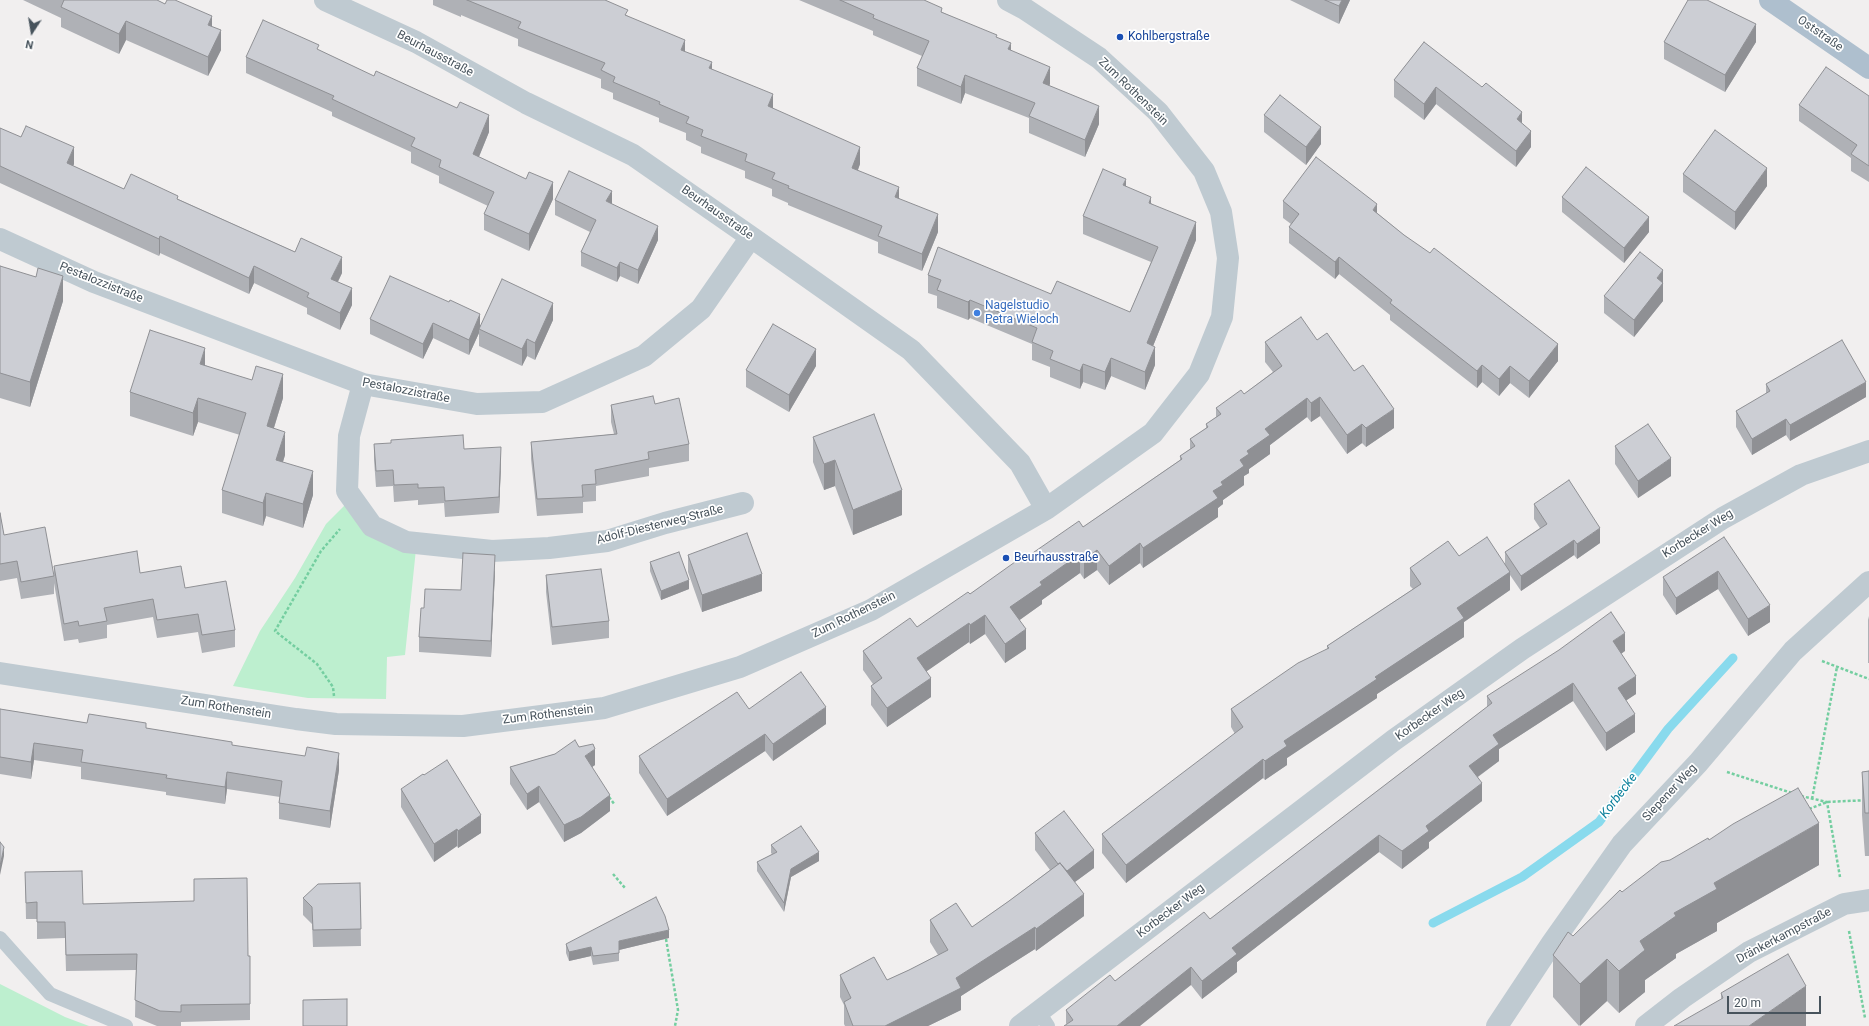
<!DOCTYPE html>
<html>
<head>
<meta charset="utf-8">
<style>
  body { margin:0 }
  #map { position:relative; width:1869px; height:1026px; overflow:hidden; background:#f1efef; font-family:Roboto,sans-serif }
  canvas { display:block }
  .north { position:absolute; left:12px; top:12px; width:40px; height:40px; -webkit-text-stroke:3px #fff; paint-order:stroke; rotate:192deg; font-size:11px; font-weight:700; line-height:16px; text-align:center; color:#47535c }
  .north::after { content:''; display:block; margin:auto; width:14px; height:18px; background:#47535c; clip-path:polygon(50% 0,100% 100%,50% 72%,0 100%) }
  .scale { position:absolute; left:1727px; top:996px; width:94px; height:18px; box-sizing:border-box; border:2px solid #47535c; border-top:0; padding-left:5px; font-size:12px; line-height:14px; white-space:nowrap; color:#47535c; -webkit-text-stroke:3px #fff; paint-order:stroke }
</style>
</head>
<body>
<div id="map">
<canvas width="1869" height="1026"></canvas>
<div class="north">N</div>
<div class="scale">20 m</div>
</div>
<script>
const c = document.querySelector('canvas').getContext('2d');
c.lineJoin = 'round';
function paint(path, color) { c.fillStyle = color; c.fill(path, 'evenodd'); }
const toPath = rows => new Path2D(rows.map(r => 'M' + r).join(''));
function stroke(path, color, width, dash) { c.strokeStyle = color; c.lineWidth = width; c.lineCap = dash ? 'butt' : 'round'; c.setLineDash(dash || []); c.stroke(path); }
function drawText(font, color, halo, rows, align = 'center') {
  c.font = font + ' Roboto,sans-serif'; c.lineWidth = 3.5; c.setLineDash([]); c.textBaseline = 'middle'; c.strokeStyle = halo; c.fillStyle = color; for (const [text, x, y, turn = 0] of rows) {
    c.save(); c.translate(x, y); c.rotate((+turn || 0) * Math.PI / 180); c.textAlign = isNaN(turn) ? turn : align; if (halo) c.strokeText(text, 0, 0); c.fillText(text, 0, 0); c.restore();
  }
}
const green = toPath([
  [347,503,416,549,405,655,387,657,386,699,308,698,233,686,260,631,295,578,326,524],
  [0,984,65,1017,89,1026,0,1026]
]);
const stream = toPath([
  [1433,923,1522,877,1599,822,1668,729,1733,658]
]);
const path = toPath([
  [1822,661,1869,679],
  [334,696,333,687,317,664,275,631,321,551,340,529],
  [1727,772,1792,793],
  [1801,796,1827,802,1840,877],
  [609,797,615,805],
  [1812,799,1837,667],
  [1809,809,1827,802,1869,800],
  [613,874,625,888],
  [1849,931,1865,1018],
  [666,939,678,1010,675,1026]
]);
const lane = toPath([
  [0,938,50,994,126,1026],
  [1039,1012,1048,1026]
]);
const street = toPath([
  [325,0,416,42,526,103,633,155,751,237,911,350,1020,463,1046,509],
  [0,239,94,282,363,384,477,404,542,402,644,356,701,309,751,237],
  [363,384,349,436,347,491,372,526,406,542,492,551,549,548,607,541,665,523,743,503],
  [0,673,296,719,336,724,463,726,604,708,740,667,871,610,1046,509,1153,433,1199,374,1222,317,1228,258,1221,212,1204,171,1158,112,1099,58,1025,9,1008,0],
  [1020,1026,1394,740,1522,649,1723,518,1801,475,1869,451],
  [1497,1026,1552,943,1622,844,1698,763,1793,651,1869,582],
  [1646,1026,1682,998,1749,952,1844,904,1869,900]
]);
const primary = toPath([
  [1770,0,1869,68]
]);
const wall = toPath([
  [23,0,157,0,212,27,221,50,208,76,126,40,119,54,61,27,61,18],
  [433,0,605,0,628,16,685,52,712,69,860,164,858,170,899,198,938,232,922,271,878,253,878,242,788,205,788,203,772,196,772,189,745,178,745,171,701,153,701,147,686,140,686,133,659,122,659,118,613,99,613,93,601,88,601,79,518,46,518,39,461,15,461,17,433,5],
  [799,0,924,0,942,12,997,38,1011,50,1050,84,1049,85,1099,124,1085,157,1029,133,1029,118,965,93,961,104,917,86,917,68,922,56,873,35,873,31],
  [1290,0,1350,0,1339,24],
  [1424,42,1522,124,1531,147,1516,167,1436,104,1424,120,1394,97,1394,80],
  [1664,42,1756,42,1725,92,1664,59],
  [319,50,489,132,479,157,553,199,529,251,484,230,484,214,488,206,439,183,439,176,411,163,411,152,332,116,332,112,246,73,246,57],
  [1869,96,1869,182,1851,171,1851,158,1799,121,1799,105],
  [1264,115,1321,144,1306,165,1264,132],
  [0,128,74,164,73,166,124,189,178,199,342,273,338,282,352,305,340,330,307,314,307,308,254,283,249,294,160,253,159,256,0,183],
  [1683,174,1767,186,1735,230,1683,192],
  [1562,197,1649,232,1624,263,1562,212],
  [555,200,612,204,658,240,638,284,620,276,617,282,581,266,581,252,590,232,555,215],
  [1283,201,1377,213,1558,361,1529,398,1510,383,1499,396,1482,382,1477,388,1390,320,1390,315,1339,274,1335,279,1289,243,1289,227,1291,224,1283,218],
  [1151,203,1196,240,1153,346,1155,365,1145,390,1111,376,1105,390,1083,382,1080,389,1050,377,1050,367,1032,360,1032,344,970,318,968,320,937,308,937,296,928,293,928,275,1051,294,1130,312,1151,262,1083,234,1083,216],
  [0,266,63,301,30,407,0,398],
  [1663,283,1663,301,1634,337,1604,313,1604,296],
  [370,319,480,325,553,320,535,360,527,356,522,366,479,346,479,333,469,355,433,338,423,359,370,334],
  [1317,340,1354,371,1394,428,1366,447,1362,443,1347,454,1320,416,1311,422,1307,417,1270,445,1270,454,1249,469,1249,473,1244,476,1244,485,1223,500,1223,504,1218,508,1218,517,1143,568,1140,563,1109,585,1097,570,1084,579,1080,573,1042,600,1042,604,1019,620,1026,649,1005,663,985,634,970,644,969,642,926,671,931,697,887,727,871,705,871,686,873,684,863,670,863,651,917,627,970,594,1024,559,1083,527,1180,460,1180,456,1190,449,1190,439,1206,428,1206,424,1216,417,1216,408,1244,394,1273,372,1265,362,1265,342],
  [205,365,283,398,274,428,285,455,283,462,313,495,303,528,266,516,263,526,222,513,222,490,240,435,198,422,193,436,130,416,130,392],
  [816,366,789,412,746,387,746,370],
  [1766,384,1866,397,1790,441,1786,435,1752,455,1736,427,1736,411,1766,394],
  [655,404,689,444,689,461,649,468,649,476,596,486,596,501,583,502,583,513,537,516,531,459,531,442,614,434,611,422,611,405],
  [813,437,902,515,853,535,835,486,824,490,813,462],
  [374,444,464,449,501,463,499,513,445,517,444,503,418,505,418,500,394,502,393,486,376,487,374,460],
  [1615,446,1671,476,1638,498,1615,464],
  [1534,504,1600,543,1577,559,1574,555,1521,591,1510,575,1510,590,1464,622,1464,637,1377,694,1377,698,1287,758,1287,765,1265,780,1263,778,1126,883,1102,853,1102,834,1235,734,1231,727,1231,709,1327,649,1327,646,1413,589,1410,586,1410,568,1459,556,1505,564,1505,552,1540,528,1534,519],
  [0,513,4,535,54,576,54,594,21,599,17,578,0,581],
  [1724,537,1770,622,1748,636,1718,589,1676,615,1663,595,1663,577],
  [688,555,762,591,702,612,688,572],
  [650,562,689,589,661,600,650,571],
  [54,566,140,573,185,588,235,630,235,647,202,653,198,632,157,638,153,617,107,625,107,638,79,643,78,639,64,641,54,583],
  [495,571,491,657,419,652,419,637,424,608,461,590],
  [546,575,609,621,609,638,552,645,546,592],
  [1869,616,1869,663,1868,663,1868,620],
  [1625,651,1621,654,1636,694,1626,700,1635,732,1606,751,1573,701,1499,749,1499,761,1478,777,1482,801,1429,842,1429,848,1402,869,1379,852,1237,962,1237,972,1202,999,1191,985,1066,1024,1066,1010,1115,981,1210,919,1487,707,1487,696],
  [0,709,87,723,146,728,232,745,339,770,330,828,279,819,279,803,280,797,227,789,225,804,166,795,166,792,81,779,81,767,34,760,31,779,0,774],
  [749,709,826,724,773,761,765,751,667,816,639,773,639,756],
  [579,747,595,765,592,767,610,811,581,833,564,842,539,802,527,810,510,784,510,767],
  [1869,771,1869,856,1865,856,1862,815,1862,772],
  [401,789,481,833,458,848,457,846,434,862,401,807],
  [1035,833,1094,868,1075,882,1084,916,1036,951,1035,949,961,996,961,1010,928,1026,845,1026,844,1024,844,1005,840,997,840,975,887,980,909,970,938,955,930,942,930,920,972,927,1009,901,1050,870,1035,850],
  [1709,840,1819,865,1717,923,1717,931,1676,954,1676,958,1645,980,1645,992,1619,1013,1607,1001,1579,1026,1553,997,1553,955,1573,936,1670,860],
  [771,845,819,861,791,877,784,912,757,871,757,862,772,854,771,853],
  [25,872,83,904,248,956,250,956,250,1020,181,1022,181,1026,157,1026,135,1017,136,970,66,971,65,938,37,939,37,919,26,919],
  [360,883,361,946,313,947,312,924,303,915,303,898],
  [669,938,619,950,619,961,593,965,591,956,569,961,566,953,566,944],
  [1721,993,1806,1026,1721,999]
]);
const shadedWall = toPath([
  [1342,0,1350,0,1339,24,1339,6],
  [212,16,212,36,208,25],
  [126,21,126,40,119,54,119,34],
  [1756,24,1756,42,1725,92,1725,75],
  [221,30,221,50,208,76,208,57],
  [685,40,685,58,681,50],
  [1011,43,1011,60,1008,49],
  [712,62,712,80,709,68],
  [1050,67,1050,84,1043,100,1043,83],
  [965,75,965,93,961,104,961,87],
  [1436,87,1436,104,1424,120,1424,104],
  [773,94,773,111,768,106],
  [1099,106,1099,124,1085,157,1085,140],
  [1522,112,1522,128,1517,119],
  [489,115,489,132,473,171,473,154],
  [1321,127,1321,144,1306,165,1306,147],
  [1531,131,1531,147,1516,167,1516,151],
  [74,147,74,164,67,179,67,163],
  [860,147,860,164,852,185,852,168],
  [1767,168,1767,186,1735,230,1735,212],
  [1126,179,1126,197,1123,185],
  [553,182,553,199,529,251,529,234],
  [899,187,899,205,895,197],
  [612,191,612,205,606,201],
  [1151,197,1151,215,1149,203],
  [1377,204,1377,221,1373,210],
  [938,214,938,232,922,271,922,254],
  [1649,217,1649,232,1624,263,1624,248],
  [1196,222,1196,240,1147,361,1147,343],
  [658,226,658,240,638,284,638,270],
  [160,236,160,253,159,256,159,239],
  [342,257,342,273,331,295,331,279],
  [1339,257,1339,274,1335,279,1335,262],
  [620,262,620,276,617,282,617,268],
  [254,266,254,283,249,294,249,278],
  [1663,270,1663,301,1634,337,1634,320,1657,278],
  [63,276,63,301,30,407,30,382],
  [352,288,352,305,340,330,340,313],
  [970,300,970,318,968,320,968,302],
  [553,303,553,320,535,360,535,343],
  [480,314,480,329,479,329,479,333,469,355,469,340],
  [433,323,433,338,423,359,423,344],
  [527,339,527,356,522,366,522,349],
  [1558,344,1558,361,1529,398,1529,381],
  [1155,347,1155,365,1145,390,1145,372],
  [205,348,205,371,200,364],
  [816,349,816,366,789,412,789,395],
  [1111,358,1111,376,1105,390,1105,372],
  [1083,364,1083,382,1080,389,1080,371],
  [1482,365,1482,382,1477,388,1477,371],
  [1510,366,1510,383,1499,396,1499,379],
  [283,374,283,398,267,450,267,426],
  [1866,382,1866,397,1790,441,1790,425],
  [1320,397,1320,416,1311,422,1311,403],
  [198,398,198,422,193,436,193,413],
  [1307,398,1307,417,1270,445,1270,454,1249,469,1249,473,1244,476,1244,485,1223,500,1223,504,1218,508,1218,517,1143,568,1143,548,1213,491,1265,429],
  [1394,409,1394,428,1366,447,1366,428],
  [1786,419,1786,435,1752,455,1752,439],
  [1362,424,1362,443,1347,454,1347,435],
  [285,432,285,455,276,484,276,460],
  [501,447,501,463,499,513,499,497],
  [1671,458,1671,476,1638,498,1638,481],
  [835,460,835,486,824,490,824,464],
  [313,471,313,495,303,528,303,504],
  [902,490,902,515,853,535,853,510],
  [266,493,266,516,263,526,263,503],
  [1600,528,1600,543,1577,559,1577,544],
  [1574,540,1574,555,1521,591,1521,576],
  [1140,543,1140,563,1109,585,1109,566],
  [1097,550,1097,570,1084,579,1084,560],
  [1080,554,1080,573,1042,600,1042,604,1010,627,1010,607,1040,582],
  [495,555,495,571,491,657,491,641],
  [1718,571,1718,589,1676,615,1676,598],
  [1510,572,1510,590,1464,622,1464,637,1377,694,1377,698,1287,758,1287,765,1265,780,1265,761,1284,741,1375,677,1457,608],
  [762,574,762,591,702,612,702,595],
  [689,580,689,589,661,600,661,591],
  [1770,605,1770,622,1748,636,1748,619],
  [985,615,985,634,970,644,970,625],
  [969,623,969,642,917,678,917,658],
  [1026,629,1026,649,1005,663,1005,644],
  [1625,633,1625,651,1613,659,1613,641],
  [1636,676,1636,694,1618,706,1618,688],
  [931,678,931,697,887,727,887,708],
  [1573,683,1573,701,1499,749,1499,761,1469,783,1469,766,1493,735],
  [826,707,826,724,773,761,773,744],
  [1635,714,1635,732,1606,751,1606,733],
  [765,734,765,751,667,816,667,799],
  [34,743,34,760,31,779,31,762],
  [595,749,595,765,585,772,585,756],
  [339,753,339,770,330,828,330,811],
  [1263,759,1263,778,1126,883,1126,865],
  [227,772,227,789,225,804,225,787],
  [1482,783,1482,801,1429,842,1429,848,1402,869,1402,851,1426,826],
  [539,786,539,802,527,810,527,794],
  [610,795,610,811,581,833,564,842,564,825],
  [481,815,481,833,458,848,458,831],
  [1819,823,1819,865,1717,923,1717,931,1676,954,1676,958,1645,980,1645,992,1619,1013,1619,971,1640,941,1674,913,1714,883],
  [457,829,457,846,434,862,434,844],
  [1379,835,1379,852,1237,962,1237,972,1202,999,1202,981,1232,948],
  [4,847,4,856,0,875,0,866],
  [1094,850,1094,868,1064,890,1064,872],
  [819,852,819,861,791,877,784,912,784,903,791,869],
  [1084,894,1084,916,1036,951,1036,929],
  [1035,927,1035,949,961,996,961,1010,928,1026,885,1026,956,978],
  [669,930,669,938,619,950,619,941],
  [591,947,591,956,569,961,569,952],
  [1607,959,1607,1001,1580,1026,1580,984],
  [1191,967,1191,985,1140,1026,1117,1026],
  [1806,986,1806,1026,1749,1026]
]);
const building = toPath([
  [64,0,157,0,165,4,167,0,175,0,212,16,208,25,221,30,208,57,126,21,119,34,61,7,64,0],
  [467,0,605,0,628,10,625,15,685,40,681,50,712,62,709,68,773,94,768,106,860,147,852,168,899,187,895,197,938,214,922,254,878,236,882,226,788,188,789,186,772,179,775,173,745,161,747,154,701,136,703,130,686,123,689,117,659,104,660,102,613,82,615,77,601,70,605,63,518,28,521,22,467,0],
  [840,0,924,0,942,8,941,12,997,35,996,37,1011,43,1008,49,1050,67,1043,83,1099,106,1085,140,1029,116,1035,103,965,75,961,87,917,68,929,41,873,18,874,15,840,0],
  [1325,0,1342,0,1339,6,1325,0],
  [1688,0,1707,0,1756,24,1725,75,1664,42,1688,0],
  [263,20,319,45,317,49,374,76,376,71,457,108,460,102,489,115,473,154,526,179,529,172,553,182,529,234,484,214,494,192,439,167,441,160,411,146,415,138,332,99,334,96,246,57,263,20],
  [1424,42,1482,87,1486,83,1522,112,1517,119,1531,131,1516,151,1436,87,1424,104,1394,80,1424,42],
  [1826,67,1869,96,1869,166,1851,154,1857,145,1799,105,1826,67],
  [1280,95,1321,127,1306,147,1264,115,1280,95],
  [26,126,74,147,67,163,124,189,131,174,178,196,177,199,295,252,301,238,342,257,331,279,352,288,340,313,307,297,309,293,254,266,249,278,160,236,159,239,0,166,0,128,21,137,26,126],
  [1715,130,1767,168,1735,212,1683,174,1715,130],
  [1316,157,1377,204,1373,210,1404,235,1430,253,1434,248,1558,344,1529,381,1510,366,1499,379,1482,365,1477,371,1390,303,1392,300,1339,257,1335,262,1289,227,1299,214,1283,201,1316,157],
  [1586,167,1649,217,1624,248,1562,197,1586,167],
  [1103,169,1126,179,1123,185,1151,197,1149,203,1196,222,1147,343,1155,347,1145,372,1111,358,1105,372,1083,364,1080,371,1050,359,1053,351,1032,342,1037,328,970,300,968,302,937,290,941,280,928,275,938,247,1051,294,1057,281,1130,312,1158,247,1083,216,1103,169],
  [569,171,612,191,606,201,658,226,638,270,620,262,617,268,581,252,596,220,555,200,569,171],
  [1640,252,1663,270,1657,278,1663,283,1634,320,1604,296,1640,252],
  [0,266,36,277,38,268,63,276,30,382,0,373,0,266],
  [390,276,449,302,450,300,480,314,469,340,433,323,423,344,370,319,390,276],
  [502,279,553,303,535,343,527,339,522,349,479,329,502,279],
  [1301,317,1317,340,1327,333,1354,371,1363,365,1394,409,1366,428,1362,424,1347,435,1320,397,1311,403,1307,398,1265,429,1270,435,1247,451,1249,454,1240,460,1244,466,1221,482,1223,485,1213,491,1218,498,1143,548,1140,543,1109,566,1097,550,1084,560,1080,554,1040,582,1042,585,1010,607,1026,629,1005,644,985,615,970,625,969,623,917,658,931,678,887,708,871,686,882,678,863,651,910,618,917,627,968,592,970,594,1022,557,1024,559,1079,521,1083,527,1182,459,1180,456,1195,446,1190,439,1208,427,1206,424,1221,414,1216,408,1241,390,1244,394,1282,366,1265,342,1301,317],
  [773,324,816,349,789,395,746,370,773,324],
  [150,330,205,348,200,364,252,380,256,366,283,374,267,426,285,432,276,460,313,471,303,504,266,493,263,503,222,490,246,413,198,398,193,413,130,392,150,330],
  [1842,340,1866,382,1790,425,1786,419,1752,439,1736,411,1770,391,1766,384,1842,340],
  [653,396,655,404,679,398,689,444,648,452,649,459,595,470,596,484,582,485,583,497,537,499,531,442,617,434,611,405,653,396],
  [874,414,902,490,853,510,835,460,824,464,813,437,874,414],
  [1648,424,1671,458,1638,481,1615,446,1648,424],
  [463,435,464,449,501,447,499,497,445,501,444,487,418,488,418,484,394,485,393,470,376,471,374,444,391,443,391,440,463,435],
  [1569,480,1600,528,1577,544,1574,540,1521,576,1505,552,1547,524,1534,504,1569,480],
  [0,513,4,535,45,527,54,576,21,582,17,561,0,564,0,513],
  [747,533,762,574,702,595,688,555,747,533],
  [1487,537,1510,572,1457,608,1464,618,1375,677,1377,679,1284,741,1287,746,1265,761,1263,759,1126,865,1102,834,1243,727,1231,709,1298,663,1329,648,1327,646,1421,584,1410,568,1448,541,1459,556,1487,537],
  [1724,537,1770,605,1748,619,1718,571,1676,598,1663,577,1724,537],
  [137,551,140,573,181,566,185,588,226,581,235,630,202,635,198,614,157,620,153,599,104,608,107,621,79,626,78,621,64,624,54,566,137,551],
  [679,552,689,580,661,591,650,562,679,552],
  [463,553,495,555,491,641,419,637,421,608,424,608,425,589,461,590,463,553],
  [601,569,609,621,552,627,546,575,601,569],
  [1611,612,1625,633,1613,641,1636,676,1618,688,1635,714,1606,733,1573,683,1493,735,1499,744,1469,766,1482,783,1426,826,1429,831,1402,851,1379,835,1232,948,1237,954,1202,981,1191,967,1117,1026,1064,1026,1073,1020,1066,1010,1110,975,1115,981,1204,912,1210,919,1492,703,1487,696,1559,650,1611,612],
  [801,672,826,707,773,744,765,734,667,799,639,756,737,692,749,709,801,672],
  [0,709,87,723,89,714,146,723,146,728,232,742,232,745,305,756,307,747,339,753,330,811,279,803,282,781,227,772,225,787,166,778,167,775,81,762,83,750,34,743,31,762,0,757,0,709],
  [575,740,579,747,593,744,595,749,585,756,610,795,581,817,564,825,539,786,527,794,510,767,555,754,575,740],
  [447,760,481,815,458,831,457,829,434,844,401,789,423,774,424,775,447,760],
  [1869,771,1869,813,1865,813,1862,772,1869,771],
  [1798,788,1819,823,1714,883,1717,889,1674,913,1676,916,1640,941,1645,950,1619,971,1607,959,1580,984,1553,955,1568,932,1573,936,1620,890,1622,892,1661,862,1670,860,1708,838,1709,840,1733,824,1798,788],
  [1064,811,1094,850,1067,871,1060,863,1058,864,1035,833,1064,811],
  [801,826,819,852,791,869,784,903,757,862,777,852,771,845,801,826],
  [0,842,4,847,0,866,0,842],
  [1060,863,1084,894,1036,929,1035,927,956,978,961,988,885,1026,853,1026,844,1002,851,998,840,975,874,957,887,980,909,970,948,950,930,920,956,903,972,927,1009,901,1060,863],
  [82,871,83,904,194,901,194,879,247,878,248,956,250,956,250,1004,181,1005,181,1012,160,1011,135,1000,137,954,66,955,65,922,37,922,37,902,26,903,25,872,82,871],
  [360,883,361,929,313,930,312,907,303,898,318,884,360,883],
  [656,897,665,916,669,930,619,941,619,953,593,956,591,947,569,952,566,944,656,897],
  [1788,954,1806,986,1749,1026,1674,1026,1723,998,1721,993,1788,954],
  [347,999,347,1026,303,1026,303,1000,347,999]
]);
const markers = [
  [1120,37,4,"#1a4fb4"],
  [977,313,4,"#3f7fe0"],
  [1006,558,4,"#1a4fb4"]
];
const streetNames = [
  ["Oststraße",1820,34,35],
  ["Beurhausstraße",435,54,28],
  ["Zum Rothenstein",1133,92,44],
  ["Beurhausstraße",717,213,35],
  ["Pestalozzistraße",101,283,22],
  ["Pestalozzistraße",406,391,11],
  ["Adolf-Diesterweg-Straße",660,525,-14],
  ["Korbecker Weg",1698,534,-32],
  ["Zum Rothenstein",854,615,-26],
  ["Zum Rothenstein",226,708,9],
  ["Zum Rothenstein",548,715,-7],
  ["Korbecker Weg",1430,715,-35],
  ["Siepener Weg",1670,793,-47],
  ["Korbecker Weg",1171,911,-37],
  ["Dränkerkampstraße",1784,936,-28]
];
const transitNames = [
  ["Kohlbergstraße",1128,37],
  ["Beurhausstraße",1014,558]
];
const shopNames = [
  ["Nagelstudio",985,306],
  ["Petra Wieloch",985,320]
];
const waterNames = [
  ["Korbecke",1619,796,-53]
];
paint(green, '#bdefcf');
stroke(stream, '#89daed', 9);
stroke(path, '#74cea0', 2.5, [3, 2]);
stroke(lane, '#bfcad1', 14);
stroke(street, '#bfcad1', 22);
stroke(primary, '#aebfce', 22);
paint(wall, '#afb1b6');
paint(shadedWall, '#8f9094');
paint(building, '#ccced4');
stroke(building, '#8f9094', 1);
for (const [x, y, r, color] of markers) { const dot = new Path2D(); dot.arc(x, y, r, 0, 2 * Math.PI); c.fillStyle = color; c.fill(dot); stroke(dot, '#fff', 1.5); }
drawText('12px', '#47535c', '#fff', streetNames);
drawText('12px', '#164399', '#fff', transitNames, 'left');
drawText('12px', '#366cbe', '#fff', shopNames, 'left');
drawText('italic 13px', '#0c819c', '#fff', waterNames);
</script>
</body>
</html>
